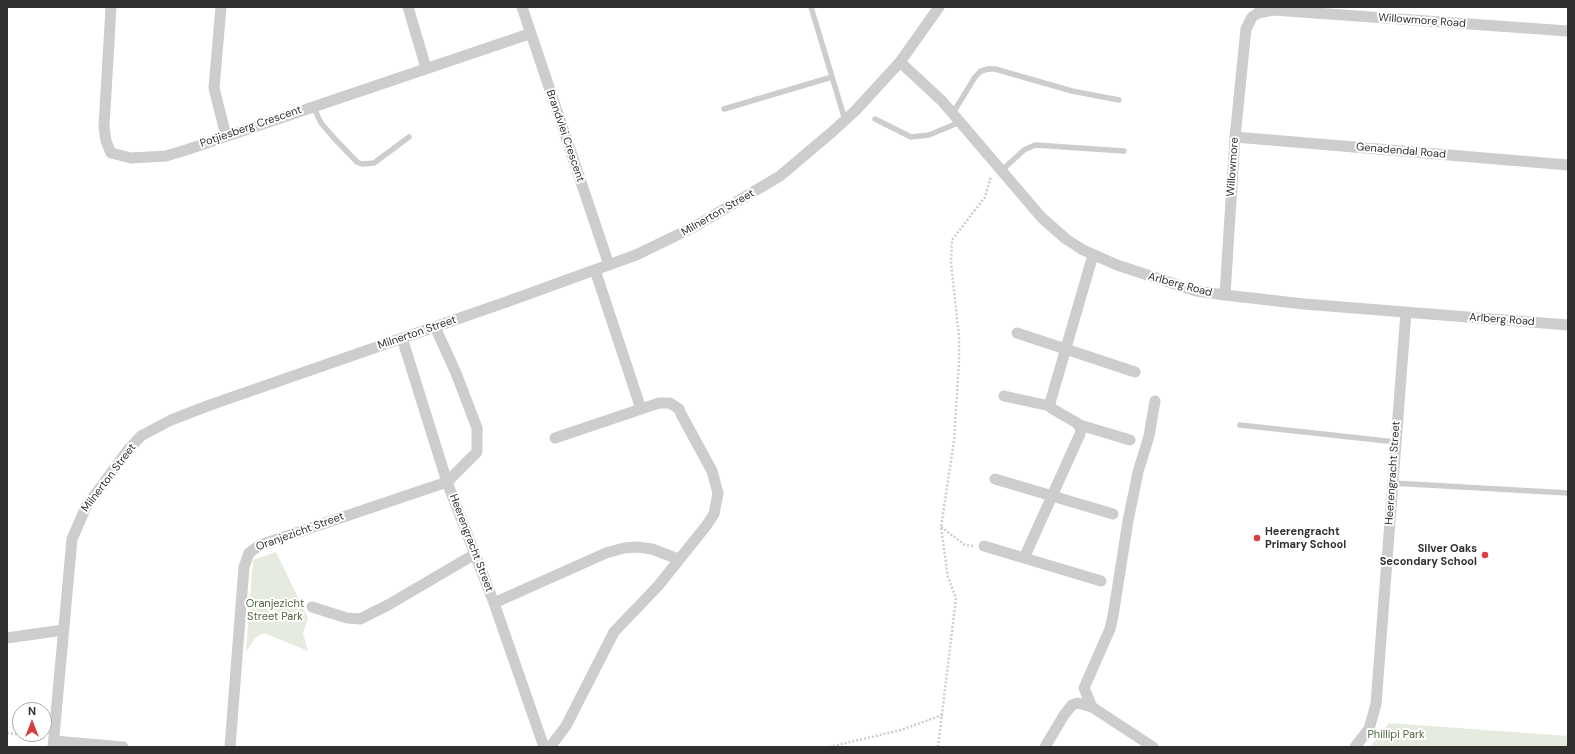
<!DOCTYPE html>
<html>
<head>
<meta charset="utf-8">
<style>
  body { margin:0 }
  #map { position:relative; width:1575px; height:754px; overflow:hidden; background:#fff; font-family:"DM Sans",sans-serif }
  canvas { display:block }
  .frame { position:absolute; inset:0; border:8px solid #303030; pointer-events:none }
  .north { position:absolute; left:12px; top:702px; width:40px; height:40px; box-sizing:border-box; background:#fff; border:1px solid #acacac; border-radius:50%; rotate:0deg; font-size:11px; font-weight:700; line-height:16px; text-align:center; color:#303030 }
  .north::after { content:''; display:block; margin:auto; width:14px; height:18px; background:#db3e42; clip-path:polygon(50% 0,100% 100%,50% 72%,0 100%) }
</style>
</head>
<body>
<div id="map">
<canvas width="1575" height="754"></canvas>
<div class="frame"></div>
<div class="north">N</div>
</div>
<script>
const c = document.querySelector('canvas').getContext('2d');
c.lineJoin = 'round';
function paint(path, color) { c.fillStyle = color; c.fill(path, 'evenodd'); }
const toPath = rows => new Path2D(rows.map(r => 'M' + r).join(''));
function stroke(path, color, width, dash) { c.strokeStyle = color; c.lineWidth = width; c.lineCap = dash ? 'butt' : 'round'; c.setLineDash(dash || []); c.stroke(path); }
function drawText(font, color, halo, rows, align = 'center') {
  c.font = font + ' "DM Sans",sans-serif'; c.lineWidth = 4; c.setLineDash([]); c.textBaseline = 'middle'; c.strokeStyle = halo; c.fillStyle = color; for (const [text, x, y, turn = 0] of rows) {
    c.save(); c.translate(x, y); c.rotate((+turn || 0) * Math.PI / 180); c.textAlign = isNaN(turn) ? turn : align; if (halo) c.strokeText(text, 0, 0); c.fillText(text, 0, 0); c.restore();
  }
}
const green = toPath([
  [276,552,308,618,303,633,308,651,264,633,256,637,246,652,253,560],
  [1389,723,1568,736,1568,747,1370,747]
]);
const path = toPath([
  [941,527,965,545,974,546],
  [251,600,289,601,302,605],
  [7,733,44,738],
  [829,747,901,730,942,715],
  [938,747,956,598,948,577,941,527,954,441,959,362,959,337,951,263,952,240,985,197,991,176]
]);
const lane = toPath([
  [811,7,845,120],
  [313,106,321,123,334,138,357,162,362,164,374,163,409,137],
  [724,109,832,77],
  [953,113,975,77,981,71,988,69,995,69,1072,91,1119,100],
  [875,119,911,137,929,135,960,122],
  [1001,171,1024,150,1035,145,1124,151],
  [1240,425,1396,442],
  [1392,483,1568,493]
]);
const street = toPath([
  [111,7,104,127,106,141,111,153,131,158,166,156,186,150,529,34],
  [221,7,214,88,226,136],
  [408,7,426,68],
  [522,7,609,265],
  [900,62,942,101,1042,218,1066,239,1083,250,1117,265,1196,291,1225,295,1304,304,1568,325],
  [1235,137,1568,165],
  [595,270,641,409],
  [1225,295,1235,137,1246,29,1252,17,1258,13,1273,10,1568,31],
  [1017,333,1135,372],
  [402,338,447,482,494,603,544,747],
  [1004,396,1050,406],
  [1080,425,1130,440],
  [995,479,1113,514],
  [984,546,1101,581],
  [1024,558,1080,434,1081,429,1077,423,1051,408,1050,403,1093,255],
  [494,603,606,553,624,548,637,547,652,549,678,559],
  [312,607,347,618,360,619,388,605,475,554],
  [7,638,63,630],
  [1092,707,1084,688,1110,629,1113,616,1128,521,1138,472,1149,436,1155,401],
  [54,741,123,747],
  [53,747,72,539,86,507,128,450,141,436,171,420,210,405,509,301,636,255,694,227,780,176,832,132,856,110,900,62,939,7],
  [230,747,244,567,249,553,260,545,447,482,477,452,477,428,456,373,435,327],
  [550,747,566,726,614,632,658,586,706,526,714,514,718,493,712,471,681,414,679,409,670,403,659,403,641,409,555,438],
  [1045,747,1064,715,1072,705,1078,703,1092,707,1153,747],
  [1355,747,1369,729,1376,704,1406,312]
]);
const markers = [
  [1257,538,4,"#db3e42"],
  [1485,555,4,"#db3e42"]
];
const streetNames = [
  ["Willowmore Road",1422,21,4],
  ["Potjiesberg Crescent",251,127,-19],
  ["Brandvlei Crescent",565,136,71],
  ["Genadendal Road",1401,151,5],
  ["Willowmore",1233,167,-86],
  ["Milnerton Street",718,213,-30],
  ["Arlberg Road",1180,285,15],
  ["Arlberg Road",1502,320,4],
  ["Milnerton Street",417,333,-19],
  ["Heerengracht Street",1393,473,-86],
  ["Milnerton Street",109,478,-53],
  ["Oranjezicht Street",300,532,-20],
  ["Heerengracht Street",471,543,69]
];
const poiNames = [
  ["Heerengracht",1265,532],
  ["Primary School",1265,545],
  ["Silver Oaks",1477,549,"right"],
  ["Secondary School",1477,562,"right"]
];
const parkNames = [
  ["Oranjezicht",275,604],
  ["Street Park",275,617],
  ["Phillipi Park",1396,735]
];
paint(green, '#e5ecdf');
stroke(path, '#cdcdcd', 2.5, [2, 2]);
stroke(lane, '#cdcdcd', 5.5);
stroke(street, '#cdcdcd', 11);
for (const [x, y, r, color] of markers) { const dot = new Path2D(); dot.arc(x, y, r, 0, 2 * Math.PI); c.fillStyle = color; c.fill(dot); stroke(dot, '#fff', 1.5); }
drawText('11px', '#303030', '#fff', streetNames);
drawText('bold 11px', '#303030', '#fff', poiNames, 'left');
drawText('11px', '#516940', '#fff', parkNames);
</script>
</body>
</html>
